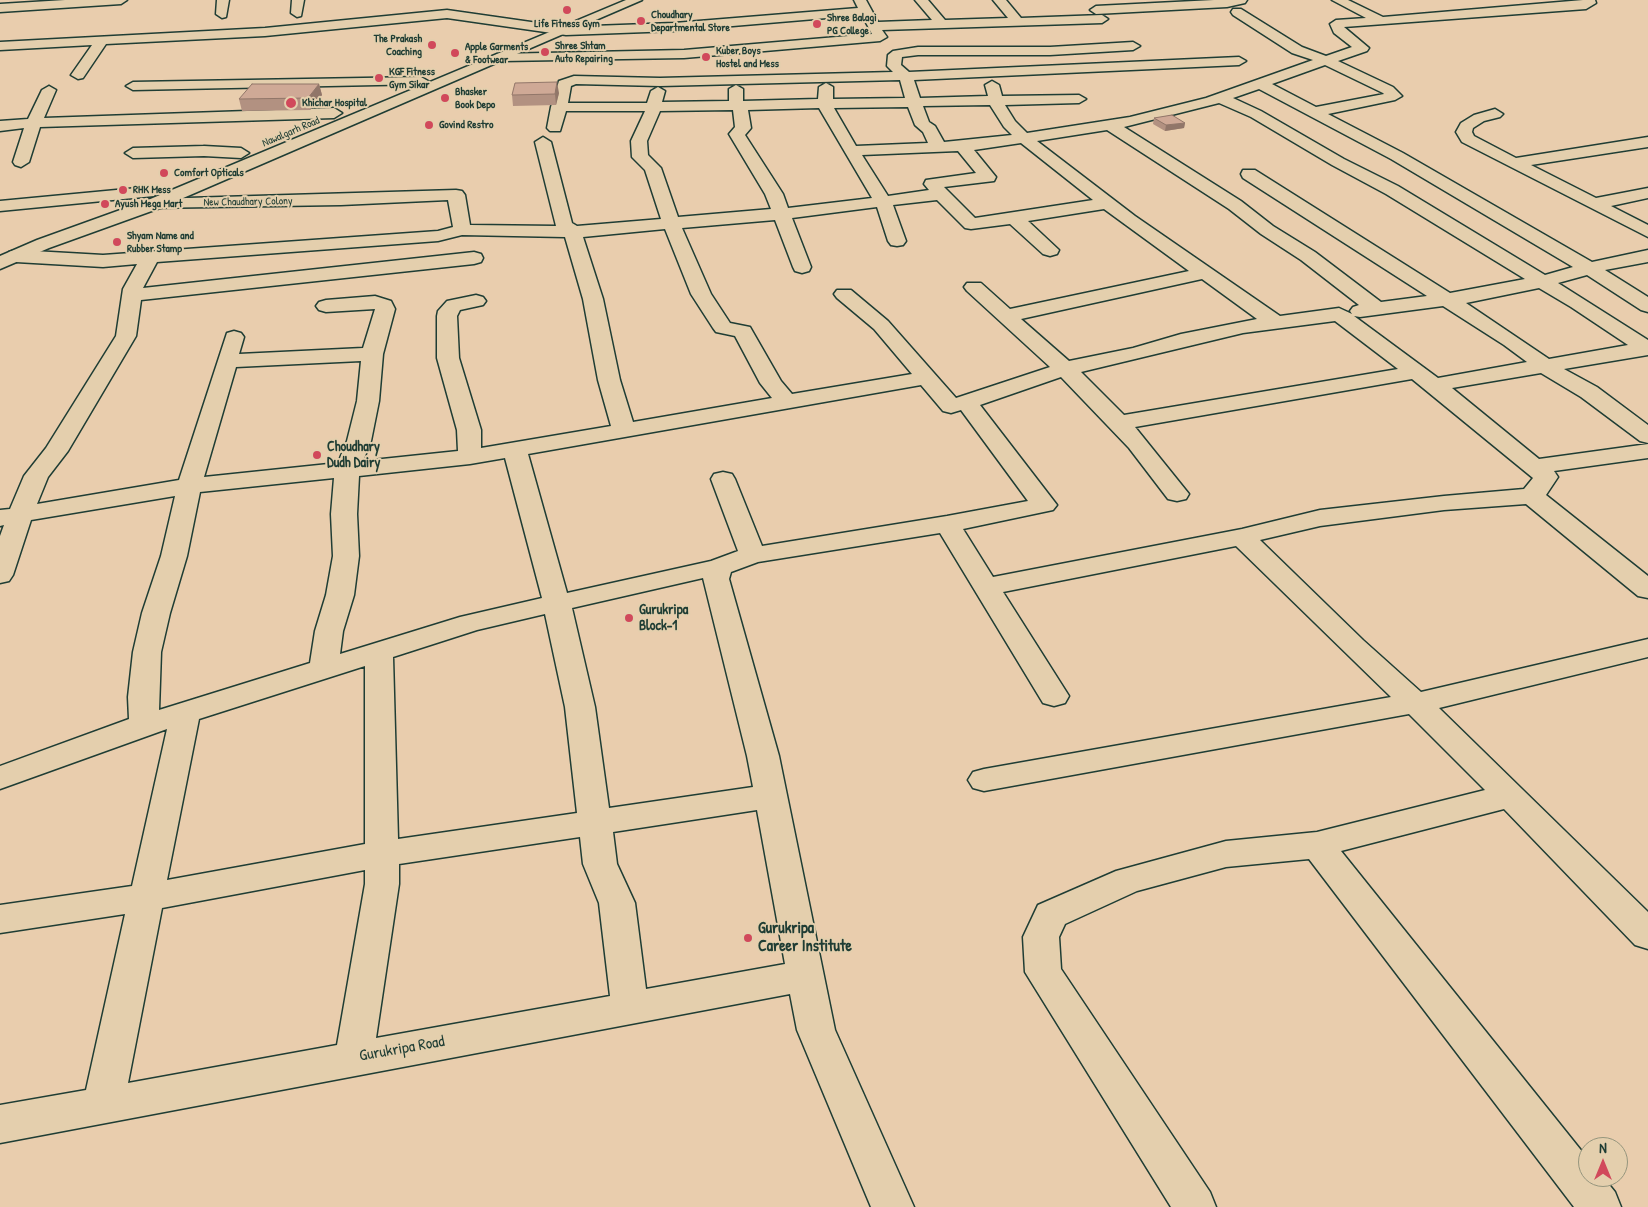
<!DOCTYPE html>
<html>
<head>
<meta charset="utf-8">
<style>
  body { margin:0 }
  #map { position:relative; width:1648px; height:1207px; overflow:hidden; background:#e9cdad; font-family:"Patrick Hand",sans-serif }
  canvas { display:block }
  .north { position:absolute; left:1578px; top:1137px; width:50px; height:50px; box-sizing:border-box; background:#e4cfad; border:1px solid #95957d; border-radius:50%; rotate:0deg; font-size:14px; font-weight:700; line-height:20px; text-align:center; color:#1f3d34 }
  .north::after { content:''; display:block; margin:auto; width:18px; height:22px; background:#d1495b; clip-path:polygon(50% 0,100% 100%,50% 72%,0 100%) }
</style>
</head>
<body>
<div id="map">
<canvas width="1648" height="1207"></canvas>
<div class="north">N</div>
</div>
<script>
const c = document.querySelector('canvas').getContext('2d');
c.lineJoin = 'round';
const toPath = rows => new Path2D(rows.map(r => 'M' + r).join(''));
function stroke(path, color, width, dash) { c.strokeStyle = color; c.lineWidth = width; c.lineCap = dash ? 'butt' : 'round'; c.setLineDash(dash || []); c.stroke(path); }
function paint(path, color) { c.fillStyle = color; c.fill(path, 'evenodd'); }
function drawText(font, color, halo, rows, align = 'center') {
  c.font = font + ' "Patrick Hand",sans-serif'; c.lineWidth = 4; c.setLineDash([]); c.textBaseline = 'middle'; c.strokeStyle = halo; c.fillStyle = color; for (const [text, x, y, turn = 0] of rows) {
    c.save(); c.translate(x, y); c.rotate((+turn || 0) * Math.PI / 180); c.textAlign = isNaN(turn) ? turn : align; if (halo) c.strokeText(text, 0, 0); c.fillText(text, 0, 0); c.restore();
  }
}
const street = toPath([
  [65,0,127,0,121,4,0,12,0,4,65,0],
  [217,0,229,0,226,17,222,18,216,14,217,0],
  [292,0,304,0,301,16,297,17,291,13,292,0],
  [854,0,866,0,878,22,932,20,915,0,928,0,945,20,1008,18,993,0,1006,0,1021,18,1102,15,1108,19,1102,23,882,30,887,37,880,41,684,58,502,61,495,57,497,54,684,50,872,34,862,15,674,31,566,35,447,18,265,36,106,44,83,78,78,79,71,75,92,45,0,50,0,42,265,28,447,10,566,27,674,23,858,8,854,0],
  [1214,0,1247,0,1245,3,1227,7,1096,14,1090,10,1096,6,1214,0],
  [1332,0,1348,0,1383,17,1583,0,1595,0,1596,3,1586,9,1344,27,1369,48,1367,51,1338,61,1393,87,1402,96,1395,100,1328,114,1403,153,1592,262,1648,250,1648,262,1605,270,1648,297,1648,312,1641,310,1587,275,1558,283,1648,340,1648,355,1564,369,1597,387,1648,425,1648,443,1640,441,1581,397,1541,373,1452,388,1539,459,1648,444,1648,458,1554,471,1558,477,1546,495,1648,576,1648,598,1638,596,1526,504,1444,510,1320,526,1260,540,1363,640,1421,692,1648,639,1648,657,1439,708,1648,912,1648,949,1635,945,1504,809,1341,851,1588,1159,1588,1177,1603,1177,1615,1192,1621,1207,1574,1207,1309,859,1226,867,1137,891,1065,924,1059,937,1061,969,1210,1192,1216,1207,1171,1207,1025,972,1023,937,1038,905,1116,871,1226,841,1317,832,1485,790,1409,714,984,791,973,788,968,780,973,772,984,769,1391,697,1236,546,1003,592,1069,696,1065,703,1054,706,1043,703,940,533,758,562,731,572,729,579,779,756,835,1030,914,1207,871,1207,797,1030,790,994,0,1143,0,1105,86,1090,125,914,0,933,0,905,132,886,167,729,0,789,0,766,129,719,128,697,133,652,142,613,161,556,175,496,31,520,13,575,9,581,0,583,0,536,4,525,0,526,0,510,10,509,24,476,46,448,116,336,123,289,137,264,103,267,16,262,9,260,7,256,9,252,16,250,103,255,438,231,453,227,448,200,341,205,148,208,145,204,148,200,154,199,456,190,462,191,465,195,470,225,556,226,535,142,543,137,551,142,572,223,577,226,661,219,645,170,632,157,631,141,645,111,566,111,560,131,550,131,547,128,551,107,559,81,574,76,660,78,893,72,887,66,888,55,893,51,918,47,1050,47,1133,42,1140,46,1133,50,1050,55,918,55,902,57,901,65,909,72,1239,57,1246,61,1239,65,914,80,920,98,988,96,985,85,992,81,999,85,1002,96,1079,95,1086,99,1079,103,1005,105,1015,121,1027,133,1130,117,1206,98,1313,60,1292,53,1233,15,1231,12,1233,9,1241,9,1302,47,1326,56,1352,47,1334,33,1330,24,1336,20,1366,18,1332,0],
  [1325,65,1383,93,1384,94,1316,107,1272,84,1325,65],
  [900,80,905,98,833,99,833,87,826,83,819,87,818,99,743,101,743,89,736,85,729,89,729,101,662,102,665,91,658,87,651,91,647,103,568,103,571,86,576,84,660,86,900,80],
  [1259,89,1391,159,1573,267,1545,275,1398,186,1344,159,1261,111,1233,98,1259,89],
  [1219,103,1251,117,1332,165,1386,194,1525,279,1450,293,1255,170,1243,170,1241,174,1243,178,1427,296,1381,302,1315,252,1273,226,1241,201,1124,127,1219,103],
  [990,105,1004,127,1012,135,944,142,935,126,929,122,923,106,990,105],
  [908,107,915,125,923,132,928,143,856,146,834,108,908,107],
  [819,108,872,198,788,208,783,194,745,135,751,128,748,110,819,108],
  [733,110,735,127,729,134,765,194,771,209,678,217,661,168,648,155,647,141,660,111,733,110],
  [1107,130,1229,209,1261,234,1301,260,1359,305,1353,307,1350,311,1352,314,1339,308,1280,316,1135,216,1037,141,1107,130],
  [1021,143,1093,200,975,218,944,187,994,181,996,177,974,150,1021,143],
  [958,151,976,173,926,180,924,184,929,190,888,196,862,155,958,151],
  [937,200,965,228,971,229,1010,224,1043,254,1050,256,1057,254,1059,250,1028,221,1104,209,1189,271,1010,309,981,283,967,283,964,287,967,291,1050,367,956,398,888,321,851,290,837,290,834,294,837,298,874,329,912,374,792,394,781,381,750,327,730,323,711,294,682,228,775,220,793,267,795,271,802,273,809,271,811,267,792,218,877,207,888,241,891,245,897,246,903,245,906,241,893,205,937,200],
  [665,229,691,294,713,328,716,332,735,336,760,383,772,398,633,422,620,380,603,299,583,237,665,229],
  [462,235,565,237,583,299,598,380,611,426,481,448,481,430,459,358,457,316,460,310,483,305,486,301,483,297,476,295,447,301,438,311,437,316,437,358,457,430,458,451,363,461,371,441,379,401,383,354,395,309,391,301,375,296,326,300,319,302,316,306,319,310,326,312,375,309,363,348,239,354,244,337,241,333,234,331,227,333,179,480,37,504,48,477,68,451,136,336,141,300,474,264,481,262,483,258,481,254,474,252,143,288,157,262,438,241,462,235],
  [1202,279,1257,319,1181,334,1133,348,1069,361,1021,319,1202,279],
  [1539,288,1571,307,1628,345,1549,359,1466,303,1539,288],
  [1443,306,1504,345,1527,362,1438,378,1354,316,1360,317,1443,306],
  [1335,321,1398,369,1124,415,1081,372,1243,333,1335,321],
  [361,361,357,401,347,441,338,463,204,477,236,367,361,361],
  [1061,377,1129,448,1168,499,1177,501,1186,499,1189,494,1135,427,1412,379,1533,478,1524,489,1444,496,1320,510,1242,529,993,577,963,529,1053,510,1057,505,980,405,1061,377],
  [921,385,943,411,951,413,961,410,1028,501,947,516,762,546,735,479,732,474,723,472,714,474,711,479,738,551,711,561,567,593,528,454,921,385],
  [505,458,542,598,460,617,340,654,343,631,354,595,359,556,357,514,359,476,470,464,505,458],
  [334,478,331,514,333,556,326,595,315,631,310,663,159,710,161,652,170,613,187,556,200,492,334,478],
  [703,578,747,756,753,787,609,808,595,707,572,608,703,578],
  [545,614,565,707,577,813,398,839,393,657,477,630,545,614],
  [365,666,365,844,167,880,199,719,365,666],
  [757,810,785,964,646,989,635,903,617,864,613,832,757,810],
  [580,837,583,864,599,903,610,996,376,1038,399,884,399,864,580,837],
  [365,870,365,884,337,1045,128,1083,162,908,365,870],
  [421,77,428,81,426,84,133,90,126,86,133,82,421,77],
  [49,86,56,90,44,118,334,108,342,113,334,118,40,127,29,162,21,167,15,165,13,162,24,128,0,131,0,121,28,119,42,90,49,86],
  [1495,109,1503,114,1500,117,1484,121,1473,128,1472,132,1474,136,1516,158,1648,137,1648,147,1531,165,1596,198,1648,188,1648,198,1611,206,1648,225,1648,237,1462,142,1456,132,1461,123,1474,115,1495,109],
  [204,146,241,148,249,153,241,158,204,156,133,158,125,153,133,148,204,146],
  [148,187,154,188,157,192,154,196,0,211,0,201,148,187]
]);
const secondary = toPath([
  [626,0,642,0,160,208,49,248,0,269,0,256,37,240,148,200,626,0]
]);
const wall = toPath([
  [319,84,322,95,310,110,242,111,239,99],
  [559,93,556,105,513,106,512,95],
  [1154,118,1185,123,1184,128,1165,131,1153,124]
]);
const shadedWall = toPath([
  [557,82,559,93,556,105,555,94],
  [319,84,322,95,310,110,308,98],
  [1185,123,1184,128,1165,131,1166,125]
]);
const building = toPath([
  [557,82,555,94,512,95,515,83,557,82],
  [252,84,319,84,308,98,239,99,252,84],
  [1172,115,1185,123,1166,125,1154,118,1172,115]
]);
const markers = [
  [567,10,5,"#d1495b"],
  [641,21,5,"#d1495b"],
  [817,24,5,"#d1495b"],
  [432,45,5,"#d1495b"],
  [545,52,5,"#d1495b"],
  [455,53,5,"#d1495b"],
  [706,57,5,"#d1495b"],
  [379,78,5,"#d1495b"],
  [445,98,5,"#d1495b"],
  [291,103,6,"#d1495b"],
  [429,125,5,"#d1495b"],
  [164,173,5,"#d1495b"],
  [123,190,5,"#d1495b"],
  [105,204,5,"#d1495b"],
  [117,242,5,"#d1495b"],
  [317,455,5,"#d1495b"],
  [629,618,5,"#d1495b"],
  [748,938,5,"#d1495b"]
];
const farPoinames = [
  ["Choudhary",651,15],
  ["Departmental Store",651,28],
  ["Shree Balagi",827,18],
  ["PG College",827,31],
  ["Life Fitness Gym",567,24,"center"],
  ["The Prakash",422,39,"right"],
  ["Coaching",422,52,"right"],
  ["Shree Shtam",555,46],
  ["Auto Repairing",555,59],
  ["Apple Garments",465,47],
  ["& Footwear",465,60],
  ["Kuber Boys",716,51],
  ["Hostel and Mess",716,64],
  ["KGF Fitness",389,72],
  ["Gym Sikar",389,85],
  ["Bhasker",455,92],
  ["Book Depo",455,105],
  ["Khichar Hospital",302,103],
  ["Govind Restro",439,125],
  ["Comfort Opticals",174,173],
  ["RHK Mess",133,190],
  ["Ayush Mega Mart",115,204],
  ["Shyam Name and",127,236],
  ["Rubber Stamp",127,249]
];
const farStreetnames = [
  ["Nawalgarh Road",291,132,-23],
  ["New Chaudhary Colony",248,202,-1]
];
const poiNames = [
  ["Choudhary",327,447],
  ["Dudh Dairy",327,463],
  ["Gurukripa",639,610],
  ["Block-1",639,626]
];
const nearPoinames = [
  ["Gurukripa",758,929],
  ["Career Institute",758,947]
];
const nearStreetnames = [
  ["Gurukripa Road",402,1049,-10]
];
stroke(street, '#1f3d34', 3);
stroke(secondary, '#1f3d34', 3);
paint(street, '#e4cfad');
paint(secondary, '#e4cfad');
paint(wall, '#b29181');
paint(shadedWall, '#917669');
paint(building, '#cfa996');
stroke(building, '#917669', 1);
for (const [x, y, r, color] of markers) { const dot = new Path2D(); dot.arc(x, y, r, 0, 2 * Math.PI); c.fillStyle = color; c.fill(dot); stroke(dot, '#e4cfad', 2); }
drawText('bold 11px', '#1f3d34', '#e4cfad', farPoinames, 'left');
drawText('11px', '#1f3d34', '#e4cfad', farStreetnames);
drawText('bold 14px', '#1f3d34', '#e4cfad', poiNames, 'left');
drawText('bold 16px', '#1f3d34', '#e4cfad', nearPoinames, 'left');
drawText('16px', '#1f3d34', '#e4cfad', nearStreetnames);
</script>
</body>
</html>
